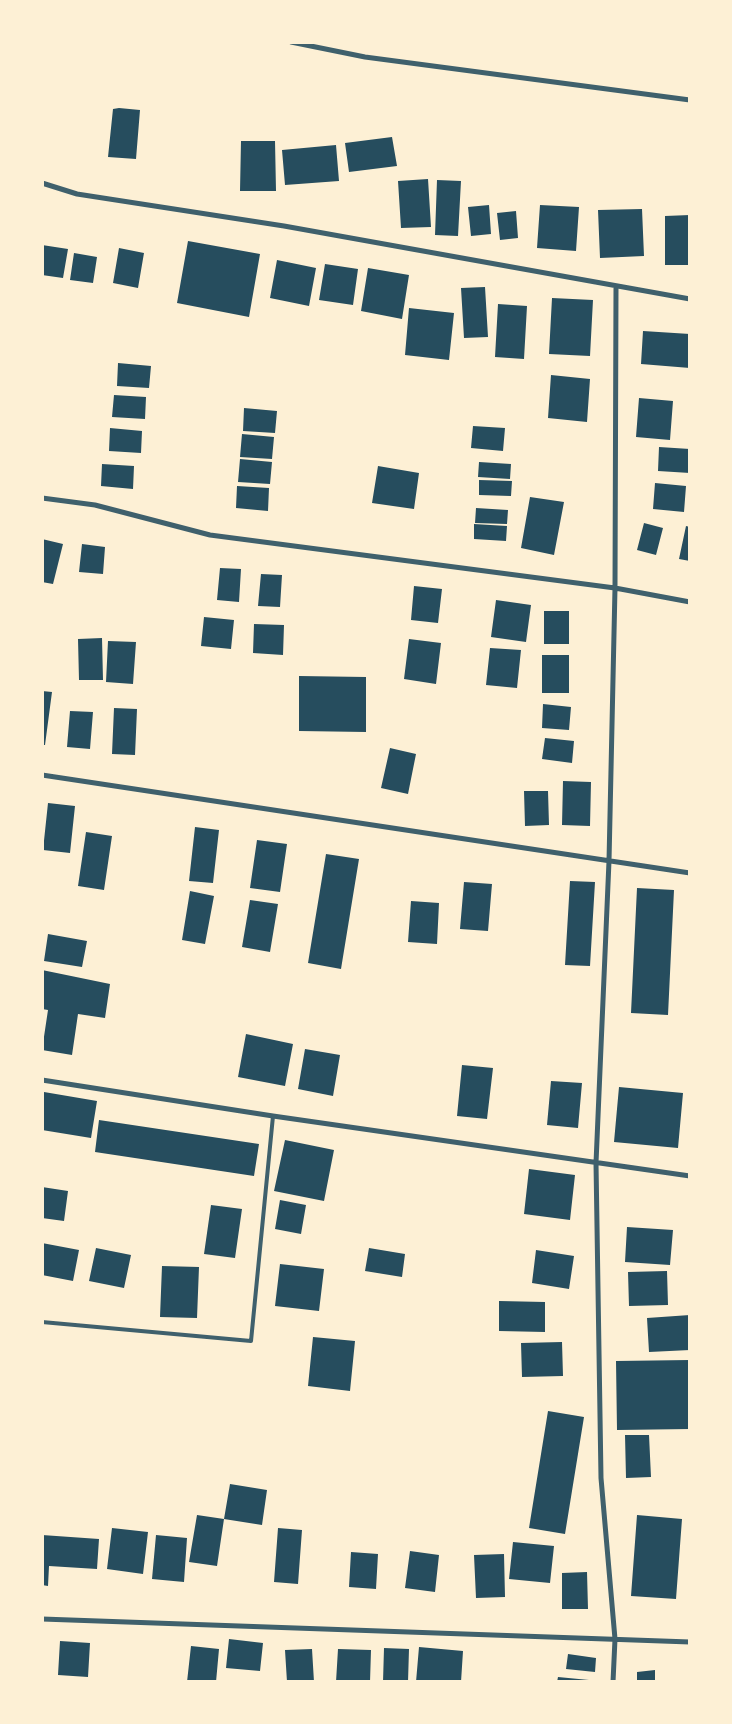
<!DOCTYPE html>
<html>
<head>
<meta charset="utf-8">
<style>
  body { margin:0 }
  #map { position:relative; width:732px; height:1724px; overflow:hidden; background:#fdf0d5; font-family:"IBM Plex Sans",sans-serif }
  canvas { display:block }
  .frame { position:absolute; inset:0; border:44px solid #fdf0d5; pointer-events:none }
</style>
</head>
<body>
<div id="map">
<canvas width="732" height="1724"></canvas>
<div class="frame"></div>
</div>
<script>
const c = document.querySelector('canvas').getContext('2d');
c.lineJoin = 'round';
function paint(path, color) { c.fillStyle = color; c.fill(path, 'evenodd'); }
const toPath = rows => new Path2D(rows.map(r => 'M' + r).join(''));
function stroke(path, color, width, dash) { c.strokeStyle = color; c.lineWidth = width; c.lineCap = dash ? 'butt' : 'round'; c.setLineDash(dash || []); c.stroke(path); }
const building = toPath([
  [119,108,140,110,136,159,108,157,113,109],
  [392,137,397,166,349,172,345,143],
  [241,141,275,141,276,191,240,191],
  [336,145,339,181,285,185,282,150],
  [428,179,431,227,401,228,398,181],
  [437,180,461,181,458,236,435,235],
  [489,205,491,234,471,236,468,207],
  [540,205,579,207,576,251,537,248],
  [642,209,644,256,600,258,598,210],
  [516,211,518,238,500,240,497,213],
  [690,215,690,265,665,265,665,216],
  [188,241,260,254,249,317,177,303],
  [42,245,68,249,63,278,42,275],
  [119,248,144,253,138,288,113,283],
  [74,253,97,257,93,283,70,280],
  [277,260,316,268,309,306,270,298],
  [325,264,358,269,353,305,319,300],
  [368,268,409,275,402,319,361,311],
  [485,287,488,337,464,338,461,288],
  [552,298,593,300,590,356,549,354],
  [498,304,527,306,524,359,495,357],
  [409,308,454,313,449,360,405,355],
  [643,331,690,334,690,368,641,364],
  [118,363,151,366,149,388,117,386],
  [551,375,590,379,587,422,548,418],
  [114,395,146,397,145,419,112,417],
  [639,398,673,401,670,440,636,437],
  [244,408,277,411,275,433,243,431],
  [473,426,505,428,503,451,471,448],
  [110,428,142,431,141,453,109,451],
  [242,434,274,437,272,459,240,457],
  [659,447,690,449,690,473,658,471],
  [240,459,272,462,270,484,238,482],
  [479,462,511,464,510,479,478,477],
  [102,464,134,466,133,489,101,486],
  [378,466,419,473,414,509,372,503],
  [479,480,512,481,511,496,479,495],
  [655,483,686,486,684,512,653,509],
  [237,486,269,488,268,511,236,508],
  [530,497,564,502,554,555,521,548],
  [476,508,508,510,507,524,475,523],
  [644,523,663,528,656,555,637,550],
  [474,524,507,526,506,541,474,539],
  [686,526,690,527,690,561,679,559],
  [42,539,63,544,53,584,42,582],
  [82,544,105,547,103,574,79,572],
  [220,568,241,569,239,602,217,600],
  [261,574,282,575,280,607,258,606],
  [414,586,442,589,438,623,411,620],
  [496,600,531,605,526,642,491,637],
  [544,611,569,611,569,644,544,644],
  [204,617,234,620,231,649,201,646],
  [254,624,284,625,283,655,253,653],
  [102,638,103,680,79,680,78,639],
  [409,639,441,643,436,684,404,679],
  [108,641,136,642,133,684,106,682],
  [490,648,521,650,517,688,486,685],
  [542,655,569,655,569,693,542,693],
  [299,676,366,677,366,732,299,731],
  [42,691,52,692,45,745,42,745],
  [543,704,571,707,569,730,542,728],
  [114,708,137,709,135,755,112,754],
  [70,711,93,712,90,749,67,747],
  [545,738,574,741,572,763,542,759],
  [390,748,416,754,408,794,381,788],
  [563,781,591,782,590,826,562,825],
  [524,791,548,791,549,825,525,826],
  [48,803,75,806,70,853,43,850],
  [195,827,219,830,213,883,189,881],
  [86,832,112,836,104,890,78,886],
  [257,840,287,844,280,892,250,888],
  [326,854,359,859,341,969,308,963],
  [570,881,595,882,590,966,565,965],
  [464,882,492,884,488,931,460,929],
  [637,888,674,890,668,1015,631,1013],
  [190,891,214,896,205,944,182,940],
  [250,900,278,904,270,952,242,947],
  [411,901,439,903,437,944,408,942],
  [48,934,87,941,82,967,44,961],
  [42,970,110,984,105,1018,78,1014,72,1055,42,1050,48,1010,42,1009],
  [246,1034,293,1044,285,1086,238,1077],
  [305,1049,340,1055,333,1096,298,1089],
  [462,1065,493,1068,487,1119,457,1116],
  [551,1081,582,1083,578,1128,547,1125],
  [619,1087,683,1093,678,1148,614,1142],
  [44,1092,97,1101,91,1138,42,1130],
  [99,1120,259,1144,254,1176,95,1152],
  [285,1140,334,1150,324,1201,274,1191],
  [529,1169,575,1175,570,1220,524,1214],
  [42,1187,68,1191,64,1221,42,1218],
  [280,1200,306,1205,301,1234,275,1229],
  [211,1205,242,1209,235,1258,204,1254],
  [627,1227,673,1230,670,1265,625,1262],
  [42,1243,79,1250,73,1281,42,1275],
  [96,1248,131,1255,124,1288,89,1281],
  [369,1248,405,1254,402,1277,365,1271],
  [536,1250,574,1256,569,1289,532,1283],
  [280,1264,324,1269,319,1311,275,1306],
  [162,1266,199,1267,197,1318,160,1317],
  [667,1271,668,1305,629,1306,628,1272],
  [499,1301,545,1302,545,1332,499,1331],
  [690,1315,690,1350,649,1352,647,1318],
  [313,1337,355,1341,350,1391,308,1386],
  [562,1342,563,1376,522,1377,521,1343],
  [690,1360,690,1429,617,1430,616,1361],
  [548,1411,584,1417,565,1534,529,1528],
  [625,1435,649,1435,651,1477,626,1478],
  [230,1484,267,1490,262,1525,224,1519],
  [197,1515,224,1519,217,1566,189,1562],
  [637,1515,682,1519,676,1599,631,1596],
  [112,1528,148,1532,143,1574,107,1569],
  [278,1528,302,1530,298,1584,274,1582],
  [42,1535,99,1539,97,1569,49,1566,48,1586,42,1585],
  [156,1535,187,1538,184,1582,152,1579],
  [513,1542,554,1546,550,1583,509,1579],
  [410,1551,439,1555,435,1592,405,1588],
  [351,1552,378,1554,376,1589,349,1587],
  [504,1554,505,1597,476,1598,474,1555],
  [587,1572,588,1609,562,1609,562,1573],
  [229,1639,263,1643,260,1671,226,1668],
  [60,1641,90,1643,88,1677,58,1675],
  [191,1646,219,1649,216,1682,187,1682],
  [419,1647,463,1651,461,1682,416,1682],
  [384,1648,409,1649,408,1682,383,1682],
  [312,1649,314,1682,287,1682,285,1650],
  [338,1649,371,1650,370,1682,336,1682],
  [568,1654,596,1658,595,1672,566,1669],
  [655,1670,655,1682,637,1682,637,1672],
  [558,1677,589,1680,589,1682,557,1682]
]);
const service = toPath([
  [42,1322,251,1341,273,1116]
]);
const minor = toPath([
  [291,42,365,57,690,100],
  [42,183,77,194,284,226,690,299],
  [42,498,95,505,210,535,615,588,690,602],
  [42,775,690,873],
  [42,1080,273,1116,690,1176],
  [42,1619,690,1642],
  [613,1682,615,1639,601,1478,596,1163,609,861,615,588,616,287]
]);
paint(building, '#264d5e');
stroke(service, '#3f606c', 4);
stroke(minor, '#3f606c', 5);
</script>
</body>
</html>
